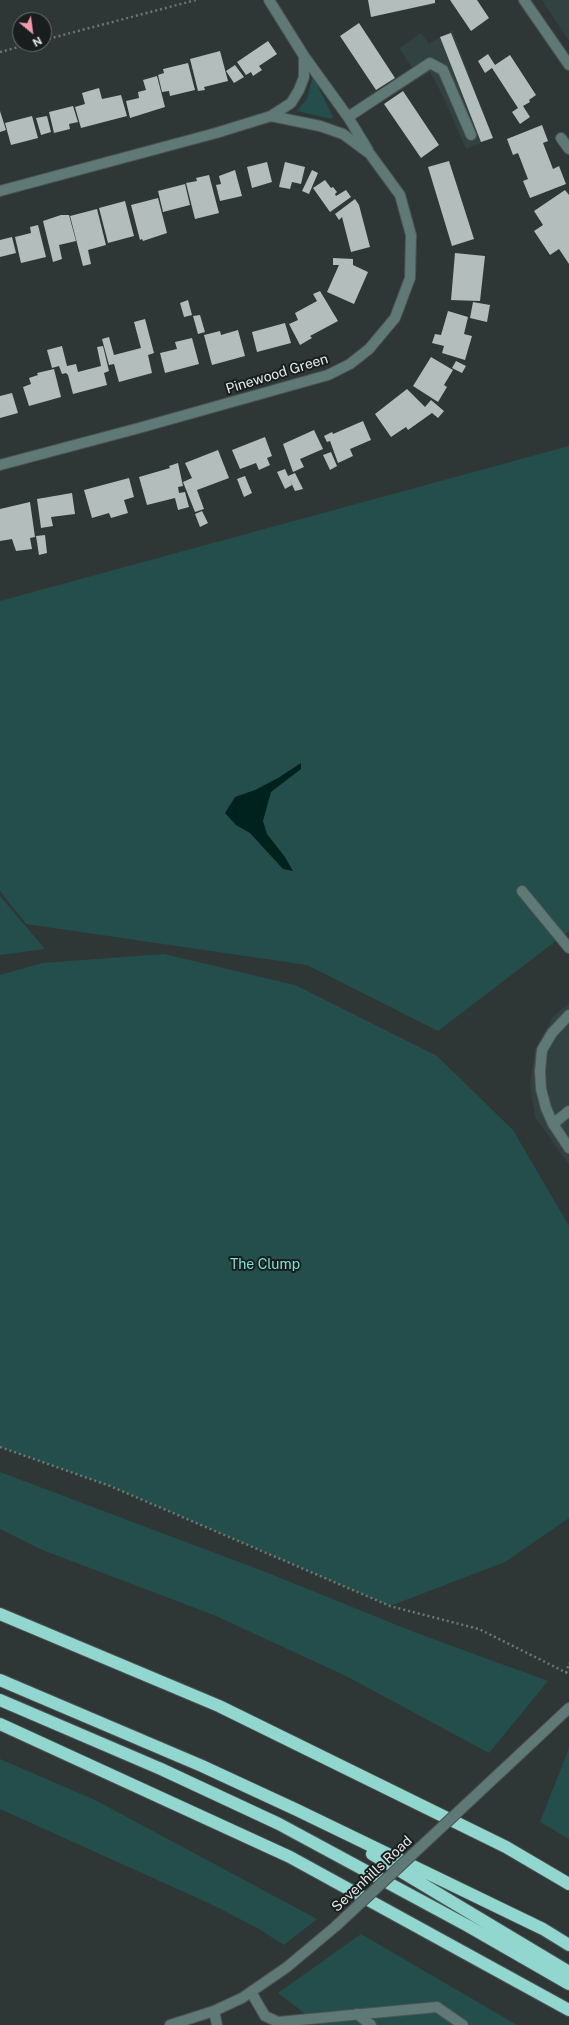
<!DOCTYPE html>
<html>
<head>
<meta charset="utf-8">
<style>
  body { margin:0 }
  #map { position:relative; width:569px; height:2025px; overflow:hidden; background:#2e3736; font-family:"Public Sans",sans-serif }
  canvas { display:block }
  .north { position:absolute; left:12px; top:12px; width:40px; height:40px; box-sizing:border-box; background:#191d1d; border:1px solid #6a6f6e; border-radius:50%; rotate:151deg; font-size:11px; font-weight:700; line-height:16px; text-align:center; color:#e3e9e8 }
  .north::after { content:''; display:block; margin:auto; width:14px; height:18px; background:#f39aaa; clip-path:polygon(50% 0,100% 100%,50% 72%,0 100%) }
</style>
</head>
<body>
<div id="map">
<canvas width="569" height="2025"></canvas>
<div class="north">N</div>
</div>
<script>
const c = document.querySelector('canvas').getContext('2d');
c.lineJoin = 'round';
function paint(path, color) { c.fillStyle = color; c.fill(path, 'evenodd'); }
const toPath = rows => new Path2D(rows.map(r => 'M' + r).join(''));
function stroke(path, color, width, dash) { c.strokeStyle = color; c.lineWidth = width; c.lineCap = dash ? 'butt' : 'round'; c.setLineDash(dash || []); c.stroke(path); }
function drawText(font, color, halo, rows, align = 'center') {
  c.font = font + ' "Public Sans",sans-serif'; c.lineWidth = 4; c.setLineDash([]); c.textBaseline = 'middle'; c.strokeStyle = halo; c.fillStyle = color; for (const [text, x, y, turn = 0] of rows) {
    c.save(); c.translate(x, y); c.rotate((+turn || 0) * Math.PI / 180); c.textAlign = isNaN(turn) ? turn : align; if (halo) c.strokeText(text, 0, 0); c.fillText(text, 0, 0); c.restore();
  }
}
const built = toPath([
  [542,0,569,0,569,41],
  [452,30,493,138,466,149,442,94,430,72,375,106,368,98,413,69,399,48,421,33,429,44],
  [569,1003,569,1165,535,1117,530,1084,535,1049,553,1017]
]);
const green = toPath([
  [313,76,333,117,331,119,297,111,307,99],
  [569,446,569,931,438,1031,307,965,26,924,0,891,0,601],
  [0,896,45,949,0,955],
  [164,954,295,985,437,1056,513,1130,569,1226,569,1518,505,1562,390,1606,110,1486,0,1447,0,975,42,963],
  [0,1472,263,1571,414,1632,548,1681,489,1753,346,1676,216,1616,40,1549,0,1529],
  [569,1748,569,1839,540,1822],
  [0,1759,95,1800,317,1919,284,1945,259,1929,215,1906,0,1809],
  [361,1934,517,2025,320,2025,278,1993]
]);
const water = toPath([
  [301,763,301,769,271,792,263,821,267,834,285,857,293,871,283,869,250,833,236,825,225,813,235,797,255,790,278,778]
]);
const building = toPath([
  [368,0,435,0,435,3,371,17],
  [450,0,477,0,489,18,471,31],
  [359,23,395,78,376,90,340,36],
  [451,33,493,138,481,142,440,37],
  [268,41,277,54,259,66,262,70,253,76,251,72,246,75,237,62],
  [220,51,228,81,204,87,205,90,198,91,190,59],
  [488,54,495,65,510,55,536,95,529,100,530,102,523,106,530,117,520,124,512,112,518,108,492,68,485,73,478,61],
  [188,63,195,90,170,96,169,91,162,92,158,75,164,73,163,69],
  [235,65,244,77,234,83,226,71],
  [157,76,165,107,130,118,126,101,139,98,138,92,146,90,143,80],
  [99,88,102,99,121,95,127,116,81,128,75,107,85,104,82,93],
  [403,91,439,145,421,158,384,104],
  [73,106,78,122,69,124,70,129,54,133,49,112],
  [0,111,6,130,0,132],
  [32,116,38,138,11,145,5,123],
  [47,116,51,132,41,135,36,118],
  [542,125,548,141,543,143,553,169,559,166,566,184,530,198,523,181,528,179,518,153,513,155,507,139],
  [449,161,474,239,452,246,428,167],
  [267,162,272,182,252,188,247,167],
  [285,162,305,167,301,184,292,182,290,189,279,187],
  [235,170,242,196,220,201,216,185,221,184,219,176],
  [312,170,318,173,309,194,302,191],
  [209,175,219,213,195,219,186,183,197,181,196,178],
  [325,180,331,188,333,187,337,192,335,194,336,196,346,190,351,197,330,212,313,188],
  [185,184,190,205,163,212,158,191],
  [565,190,569,195,569,264,559,249,550,255,534,231,543,225,534,211],
  [158,198,167,233,143,241,142,239,140,240,131,205],
  [355,199,359,205,370,247,351,252,342,217,339,220,335,214],
  [125,201,134,236,108,243,99,208],
  [97,209,106,245,88,250,91,264,83,266,70,216],
  [61,215,69,215,76,241,59,245,62,259,53,262,43,221],
  [38,225,46,257,21,263,15,237,31,233,30,227],
  [12,237,16,253,0,257,0,240],
  [455,253,485,256,480,301,451,300],
  [333,258,353,259,353,265,368,272,354,304,327,292,339,265,333,265],
  [320,291,338,321,310,336,312,338,300,345,289,324,298,320,295,313,317,301,313,294],
  [188,300,192,315,184,317,180,303],
  [473,302,490,305,487,322,470,318],
  [448,311,468,317,464,334,472,336,465,360,442,353,444,346,432,343,435,334,441,335],
  [200,315,205,332,198,334,193,316],
  [145,319,154,353,148,355,152,373,119,382,114,364,109,365,102,339,109,337,114,355,141,348,134,322],
  [285,323,291,343,257,352,252,332],
  [238,330,245,356,212,365,204,335,220,331,221,335],
  [192,338,199,364,165,373,160,353,177,349,175,342],
  [62,346,67,366,76,364,78,372,101,366,97,347,103,346,109,371,104,373,107,385,73,394,68,375,66,373,62,374,59,366,52,368,47,350],
  [431,357,453,370,444,385,447,387,438,402,413,386],
  [456,361,466,366,462,373,452,368],
  [54,369,61,397,29,406,23,387,31,384,29,378,38,375,37,373],
  [407,389,425,407,431,400,444,411,438,418,432,413,408,430,406,427,391,437,375,414],
  [12,393,18,413,0,418,0,396],
  [363,421,371,440,350,449,353,456,338,463,330,441,327,442,324,436,332,432,333,434],
  [314,430,323,449,300,459,304,467,293,472,283,444],
  [265,437,272,456,267,458,270,465,259,470,256,463,240,469,232,450],
  [218,450,229,478,197,490,204,509,195,512,183,482,192,478,185,463],
  [331,452,337,466,330,470,323,455],
  [178,463,183,486,178,487,179,493,185,492,189,507,178,510,175,498,147,505,139,477,170,468,169,466],
  [285,469,292,485,285,489,277,472],
  [295,473,303,489,295,491,288,476],
  [245,476,252,493,244,497,237,479],
  [129,478,134,497,124,500,128,513,111,518,109,513,92,518,84,490],
  [72,493,75,514,51,517,53,526,41,528,37,499],
  [30,502,35,537,30,538,32,549,16,551,12,539,0,541,0,509],
  [202,511,208,523,200,527,195,514],
  [45,535,47,553,39,555,36,536]
]);
const path = toPath([
  [44,40,196,0],
  [0,52,30,44],
  [0,1447,110,1486,390,1606,479,1629,569,1674],
  [566,1673,569,1663]
]);
const minor = toPath([
  [269,0,304,56,348,117,368,150],
  [524,0,569,65],
  [271,116,291,103,299,90,304,77,304,56],
  [348,117,430,63,443,70,471,135],
  [561,138,569,149],
  [0,191,216,133,271,116,320,126,343,134,370,154,400,195,411,235,410,278,395,318,369,349,350,364,328,375,139,428,0,465],
  [522,891,569,948],
  [569,1015,552,1033,542,1050,540,1071,541,1089,546,1108,553,1124,569,1148],
  [553,1124,569,1111],
  [536,1739,569,1708],
  [251,1992,265,2016,278,2022,437,2007,463,2025],
  [214,2011,217,2025],
  [357,2014,371,2025],
  [170,2025,214,2011,242,1998,287,1967,336,1926]
]);
const highway = toPath([
  [0,1614,219,1706,506,1847,569,1884],
  [0,1680,202,1766,297,1810,543,1929,569,1945],
  [0,1700,161,1769,279,1824,468,1926,569,1984],
  [0,1724,290,1857,569,2010],
  [372,1854,569,1972]
]);
const minorBridge = toPath([
  [336,1926,536,1739]
]);
const streetNames = [
  ["Pinewood Green",277,374,-17],
  ["Sevenhills Road",372,1874,-43]
];
const parkNames = [
  ["The Clump",265,1265]
];
paint(built, '#324240');
paint(green, '#244e4b');
paint(water, '#00221f');
paint(building, '#b2bdbc');
stroke(minor, '#4b5352', 12);
stroke(highway, '#4b5352', 14);
stroke(path, '#6e7675', 2.5, [2, 3]);
stroke(minor, '#5e7976', 10);
stroke(highway, '#91d7d0', 12);
stroke(minorBridge, '#4b5352', 12, []);
stroke(minorBridge, '#5e7976', 10);
drawText('14px', '#e3e9e8', '#191d1d', streetNames);
drawText('14px', '#78e3da', '#191d1d', parkNames);
</script>
</body>
</html>
